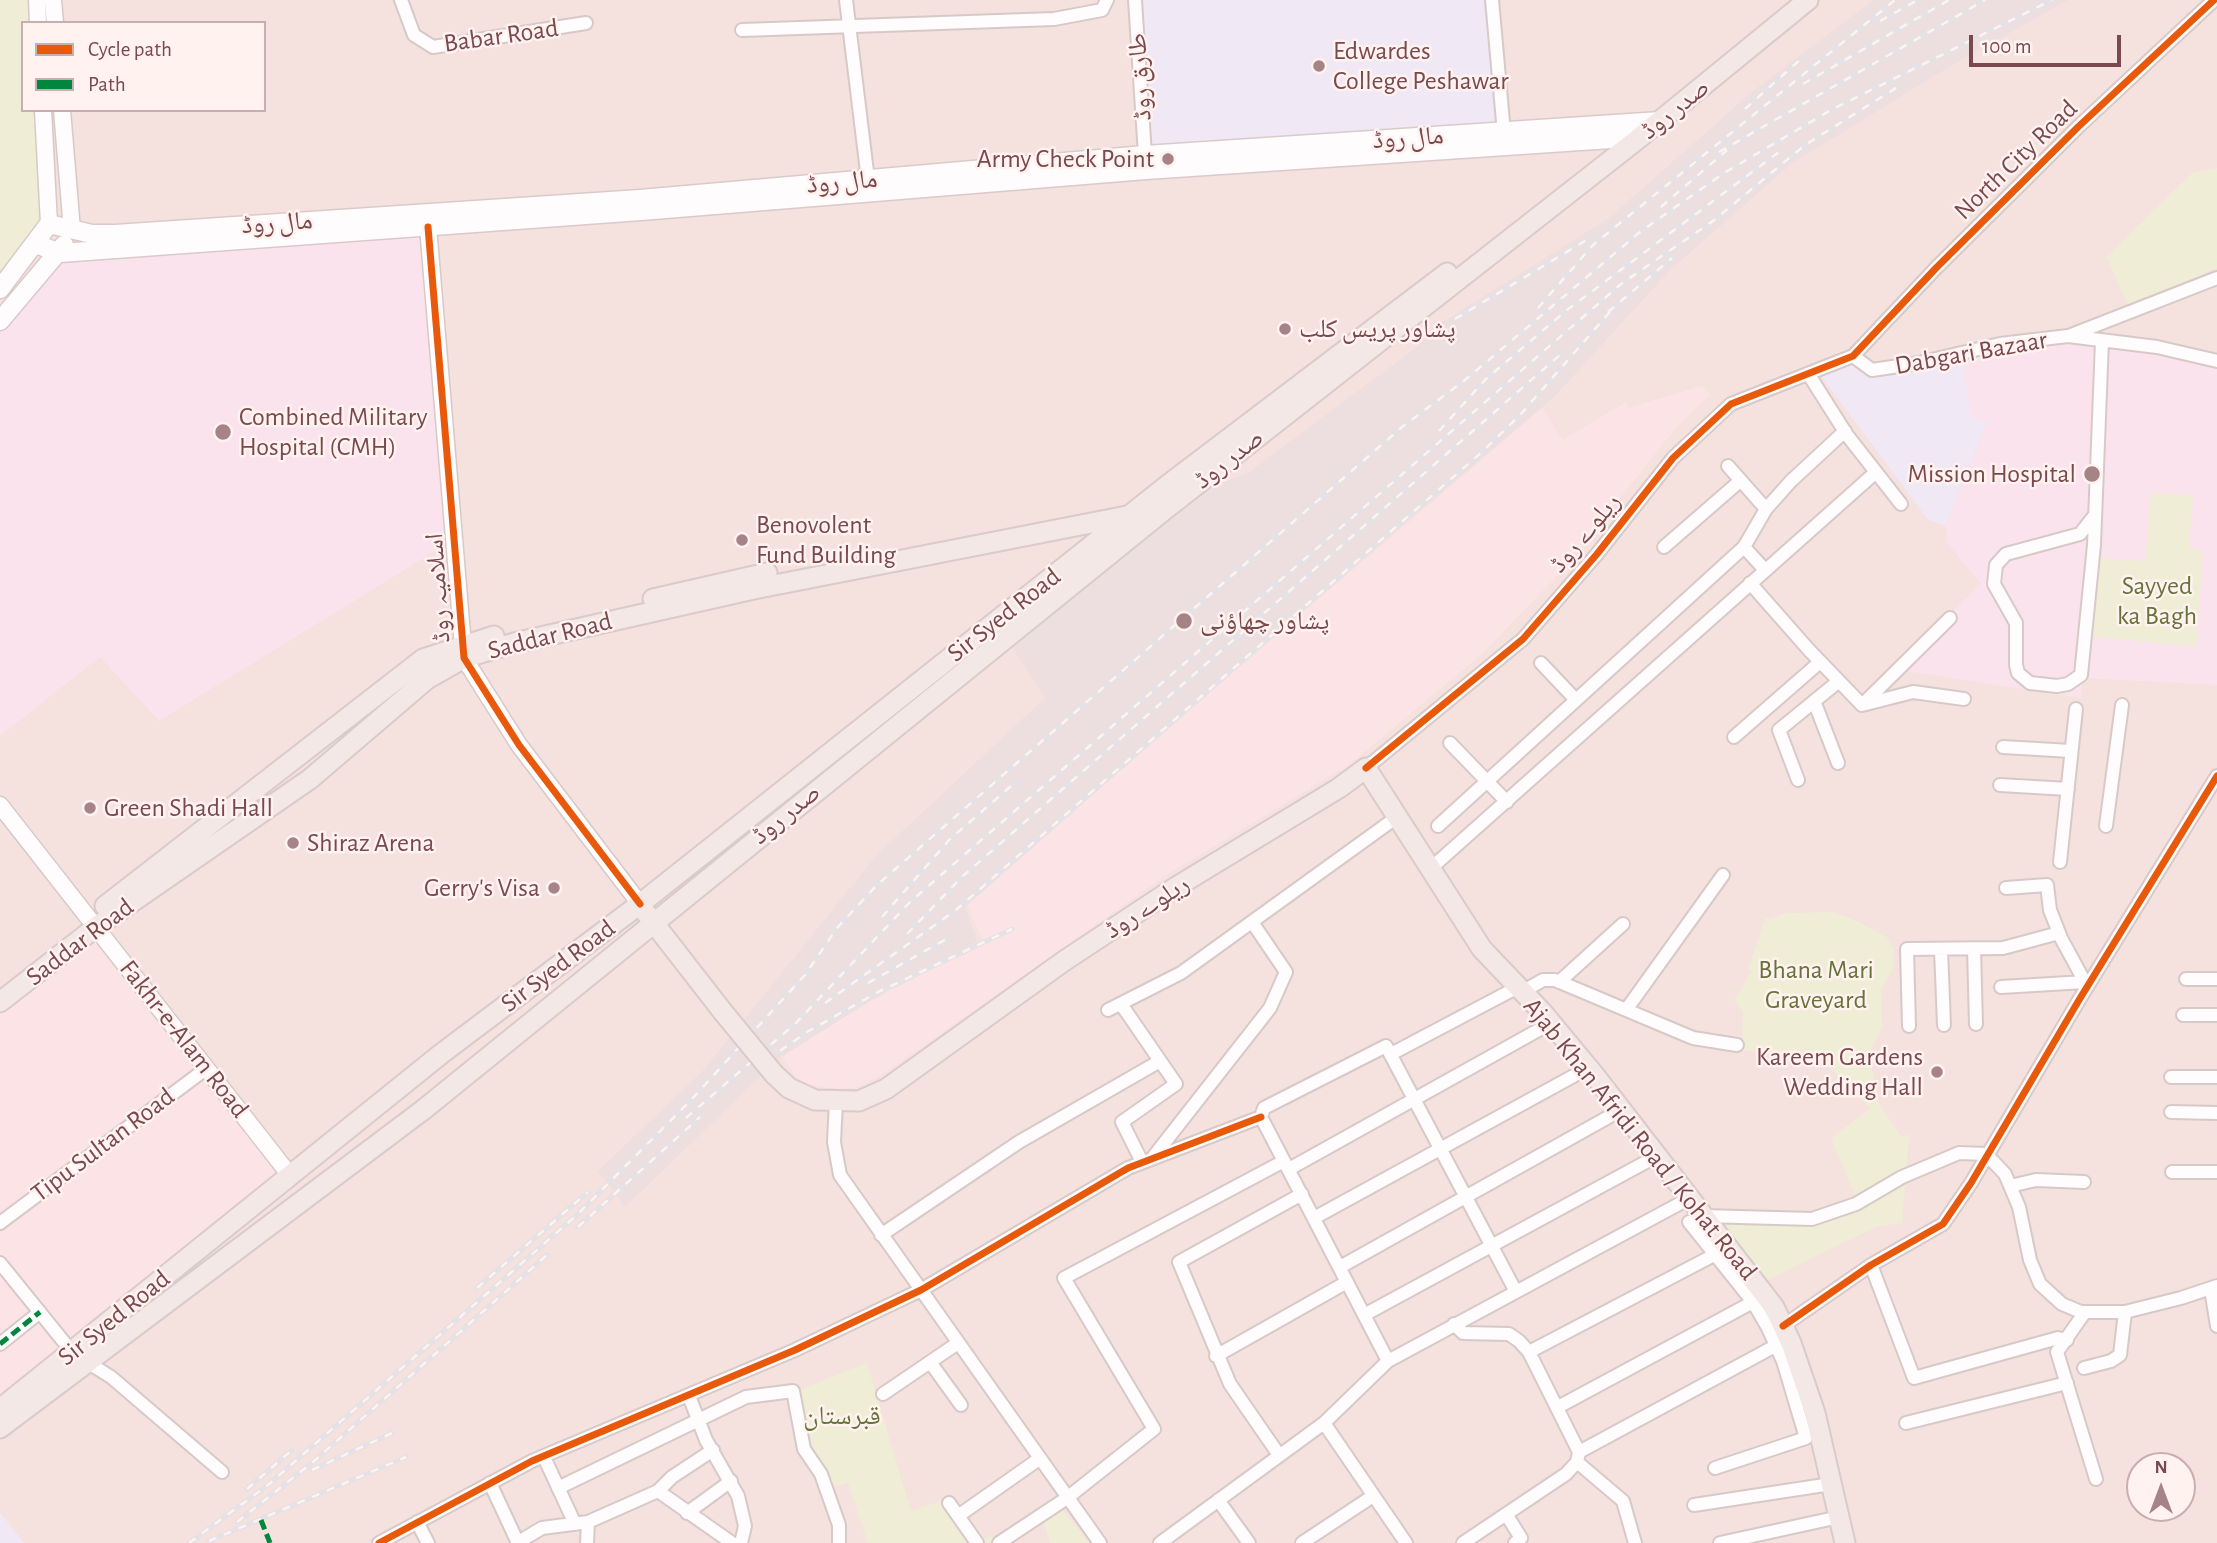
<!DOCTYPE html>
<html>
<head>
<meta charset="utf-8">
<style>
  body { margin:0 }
  #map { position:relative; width:2217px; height:1543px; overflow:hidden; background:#f9eeed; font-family:"Alegreya Sans",sans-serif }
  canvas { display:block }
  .legend { position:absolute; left:21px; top:21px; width:245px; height:91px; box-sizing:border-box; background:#fff2ef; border:2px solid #caaeaf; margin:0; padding:9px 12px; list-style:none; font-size:21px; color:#7a494e }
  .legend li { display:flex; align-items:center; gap:14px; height:35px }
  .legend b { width:35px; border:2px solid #caaeaf }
  .north { position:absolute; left:2126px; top:1452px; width:70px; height:70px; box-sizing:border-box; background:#fff2ef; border:2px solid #caaeaf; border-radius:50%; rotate:0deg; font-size:19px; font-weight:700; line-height:28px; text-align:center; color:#7a494e }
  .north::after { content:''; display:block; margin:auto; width:24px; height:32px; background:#a68386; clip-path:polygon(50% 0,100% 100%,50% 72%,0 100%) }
  .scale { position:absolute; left:1969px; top:35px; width:152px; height:32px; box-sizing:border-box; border:4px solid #7a494e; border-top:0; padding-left:9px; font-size:21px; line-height:24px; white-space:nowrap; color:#7a494e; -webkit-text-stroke:5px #fff2ef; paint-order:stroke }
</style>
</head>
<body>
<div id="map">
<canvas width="2217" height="1543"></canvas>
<ul class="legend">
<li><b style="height:9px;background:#e8590c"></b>Cycle path</li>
<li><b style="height:9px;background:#00873e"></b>Path</li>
</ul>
<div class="north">N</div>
<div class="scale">100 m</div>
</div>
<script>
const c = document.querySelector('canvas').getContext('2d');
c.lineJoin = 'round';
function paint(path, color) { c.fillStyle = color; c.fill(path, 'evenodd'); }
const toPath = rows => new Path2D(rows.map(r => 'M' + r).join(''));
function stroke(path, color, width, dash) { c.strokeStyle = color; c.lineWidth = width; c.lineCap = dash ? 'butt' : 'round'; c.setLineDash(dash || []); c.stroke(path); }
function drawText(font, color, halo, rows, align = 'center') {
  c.font = font + ' "Alegreya Sans","Noto Naskh Arabic",sans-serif'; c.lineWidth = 5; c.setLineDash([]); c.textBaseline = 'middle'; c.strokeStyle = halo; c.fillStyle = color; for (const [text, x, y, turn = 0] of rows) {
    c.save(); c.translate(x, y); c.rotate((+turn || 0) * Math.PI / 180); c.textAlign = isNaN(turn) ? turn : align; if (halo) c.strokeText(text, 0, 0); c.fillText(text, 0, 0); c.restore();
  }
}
const residential = toPath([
  [0,0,2217,0,2217,1543,0,1543],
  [23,23,264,23,264,110,23,110],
  [2140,1466,2182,1466,2182,1508,2140,1508]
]);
const commercial = toPath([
  [1702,386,1710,395,1676,428,1560,573,1480,656,1350,764,1168,874,886,1072,858,1087,838,1089,807,1085,797,1078,776,1049,984,943,965,901,1542,408,1563,440,1626,402,1628,408],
  [96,927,289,1174,0,1409,0,1002]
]);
const industrial = toPath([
  [1874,0,2068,0,1947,68,1791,164,1671,269,1554,397,1358,562,965,907,977,941,886,991,778,1059,625,1207,598,1171,702,1072,876,856,1045,698,1013,648,1194,492,1246,474,1416,348,1438,325,1608,219,1752,92]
]);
const education = toPath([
  [1136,0,1492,0,1504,133,1145,155],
  [1962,353,1988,421,1946,526,1928,520,1818,372,1853,356,1872,370],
  [0,1512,24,1543,0,1543]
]);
const medical = toPath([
  [428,227,455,539,159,721,100,657,0,736,0,326,60,253],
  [2068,336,2217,362,2217,685,2082,678,2081,698,1899,670,1948,615,1981,584,1947,543,1946,526,1988,422,1971,418,1962,353]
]);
const green = toPath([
  [0,0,35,0,36,23,23,23,23,110,42,110,49,224,0,286],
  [2217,168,2217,268,2128,305,2106,257,2192,173],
  [2151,493,2193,495,2189,548,2203,551,2196,647,2088,636,2095,565,2102,558,2145,561],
  [1832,912,1853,919,1887,937,1893,948,1893,969,1881,989,1882,1027,1869,1054,1879,1104,1902,1137,1908,1134,1909,1140,1902,1223,1876,1227,1767,1280,1712,1211,1812,1219,1858,1203,1831,1138,1870,1109,1832,1069,1834,1052,1742,1051,1743,1012,1734,1000,1751,972,1748,969,1765,919,1788,913],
  [867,1363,911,1511,949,1498,972,1540,1007,1534,1014,1543,868,1543,848,1483,833,1486,787,1395],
  [1058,1504,1089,1543,1050,1543,1043,1520]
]);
const minor = toPath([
  [401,0,414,35,433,47,586,23],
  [846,0,868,180],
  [1135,0,1145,155],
  [1492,0,1504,133],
  [742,30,1054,19,1102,10,1107,0],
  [2071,335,2217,278],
  [1853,356,1872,370,1919,363,2000,344,2068,336,2157,347,2217,361],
  [1809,375,1847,435,1901,504],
  [1728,466,1766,509],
  [2095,515,2080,534,2006,554,1996,565,1994,584,2016,623,2016,665,2018,673,2030,683,2057,686,2068,684,2081,675,2094,545,2102,341],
  [1664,547,1740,481],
  [1744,547,1765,570],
  [1750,583,1809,650,1862,705],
  [1541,663,1576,700],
  [1814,701,1838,763],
  [1862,705,1950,618],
  [1862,705,1913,692,1964,699],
  [1734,737,1820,662],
  [1450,743,1507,802],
  [2003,747,2071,751],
  [1366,768,1523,639,1597,554,1673,458,1731,404,1853,356,1936,268,2078,127,2214,0],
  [1798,780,1779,730,1839,681],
  [2000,785,2068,789],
  [1438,826,1744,547,1766,509,1791,481,1845,431],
  [2106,826,2122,705],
  [2060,862,2076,709],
  [1430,869,1876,472],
  [2006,888,2047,885,2050,910,2061,938,2087,986],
  [1941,949,1944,1025],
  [1974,949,1976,1024],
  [2186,979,2217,979],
  [1559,982,1623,924],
  [2001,987,2085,982],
  [1522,992,1543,980,1555,980,1693,1038,1737,1045],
  [1121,1004,1176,1084,1122,1122,1142,1162],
  [1108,1010,1181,973,1397,817],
  [1626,1010,1723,875],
  [2183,1015,2217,1015],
  [1909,1026,1907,949,2003,948,2059,933],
  [1391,1054,1518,987],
  [2171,1077,2217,1077],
  [836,1102,834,1142,840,1175,1100,1543],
  [2171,1112,2217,1113],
  [1154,1156,1270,1008,1286,972,1252,922],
  [1289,1169,1551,1023],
  [2172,1172,2217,1172],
  [2010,1186,2036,1180,2084,1182],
  [1703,1216,1812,1219,1856,1204,1902,1177,1959,1153,1986,1154,2005,1174,2019,1207,2030,1260,2040,1284,2062,1304,2081,1312,2125,1312,2181,1298,2217,1286],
  [1314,1218,1588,1068],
  [1689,1222,1753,1302,1768,1328,1783,1361,1806,1438,1715,1468],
  [0,1223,207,1068],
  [881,1235,1019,1142,1160,1061],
  [0,1263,72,1352],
  [1871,1265,1914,1378,2058,1338,2067,1340],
  [1340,1267,1621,1110],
  [2211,1289,2217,1326],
  [2085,1312,2057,1352,2096,1479],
  [1364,1315,1657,1156],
  [1454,1324,1463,1333,1509,1334,1519,1341,1529,1352,1579,1452,1577,1462,1566,1474,1463,1543],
  [1783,1326,1871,1265,1943,1224,1971,1183,2079,1000,2217,776],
  [0,1344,40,1312],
  [1529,1352,1716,1254],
  [1216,1356,1347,1282],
  [1388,1361,1261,1117,1264,1108,1386,1046,1515,1290],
  [87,1362,111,1377,222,1472],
  [930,1362,961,1405],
  [2084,1368,2111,1361,2120,1355,2125,1312],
  [883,1394,958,1343],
  [689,1396,706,1440,738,1496,745,1526,741,1543],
  [1558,1407,1753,1302],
  [1324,1423,1406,1543],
  [1906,1423,2067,1383],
  [1579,1452,1777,1345],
  [1279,1455,1230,1384,1179,1262,1302,1194],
  [544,1457,575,1524],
  [1577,1462,1623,1501,1635,1543],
  [490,1483,518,1543],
  [558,1488,746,1397,793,1391,804,1449,821,1474,839,1525,839,1543],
  [658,1491,672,1477,713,1450],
  [1218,1500,1249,1543],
  [949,1503,977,1543],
  [1694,1505,1831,1484],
  [687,1513,731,1481],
  [1506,1514,1521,1538,1515,1543],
  [958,1516,1039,1459],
  [417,1522,428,1543],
  [379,1543,532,1461,795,1350,921,1290,1128,1168,1261,1117],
  [517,1543,542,1528,588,1522],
  [587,1543,588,1522,658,1491,732,1543],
  [999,1543,1067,1498,1154,1429,1064,1278,1284,1161],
  [1160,1543,1324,1423,1388,1361,1690,1198],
  [1302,1543,1373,1496],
  [1720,1543,1839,1517]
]);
const tertiary = toPath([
  [37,0,38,23],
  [53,0,55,23],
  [43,110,49,224],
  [62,110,72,230],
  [428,227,464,658,519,745,640,904],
  [0,805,289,1174]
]);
const secondary = toPath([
  [36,244,60,253,641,211,1146,170,1641,137],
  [0,289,49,224,92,234,115,234,640,199,1145,155,1660,121],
  [0,321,64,245]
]);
const primary = toPath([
  [653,599,767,573],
  [105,906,423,659,494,636],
  [646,913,723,1012],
  [0,1002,96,927,310,779,427,679,464,658,514,643,754,589,1127,516],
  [774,1074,789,1088,815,1100,859,1101,886,1089,1064,961,1176,887,1339,788,1366,768,1482,949,1543,1013,1596,1077,1774,1307,1791,1343,1815,1413,1845,1543],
  [0,1409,441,1054,640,904,1169,484,1447,273],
  [0,1428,423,1110,1163,511,1634,142,1808,0]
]);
const rail = toPath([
  [1880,21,1918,0],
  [1803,84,1949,0],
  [1745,109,1802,58],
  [1719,152,1985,0],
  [1661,207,1727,150],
  [1538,308,1593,245,1895,0],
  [1608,312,1672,258],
  [1455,319,1590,238],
  [1439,431,1486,379,1567,310,1779,152],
  [882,917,950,839,1017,781],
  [907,934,963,876,1561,354],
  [868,983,950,937],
  [825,1003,956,910,1482,452,1520,415,1615,306],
  [767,1060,807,1032,878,992,1012,929],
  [686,1118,796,1023,910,902,1621,284,1713,221,1805,145,1899,86],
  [578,1227,700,1117],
  [477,1288,588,1192],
  [312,1470,392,1433],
  [247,1489,292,1450],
  [237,1522,313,1462,547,1255],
  [209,1541,406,1457],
  [189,1543,268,1485,578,1214,691,1100,805,975,837,928,877,885,1402,427,1465,380,1640,232,1724,173,1831,110,2052,0]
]);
const primaryBridge = toPath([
  [723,1012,774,1074]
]);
const quiet = toPath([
  [0,1344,40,1312],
  [261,1520,270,1543]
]);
const cycleway = toPath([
  [428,227,464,658,519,745,640,904],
  [1366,768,1523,639,1597,554,1673,458,1731,404,1853,356,1936,268,2078,127,2214,0],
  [1783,1326,1871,1265,1943,1224,1971,1183,2079,1000,2217,776],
  [379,1543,532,1461,795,1350,921,1290,1128,1168,1261,1117]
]);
const markers = [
  [1319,66,7,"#a68386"],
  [1168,159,7,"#a68386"],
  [1285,329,7,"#a68386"],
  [223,432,9,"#a68386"],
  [2092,474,9,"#a68386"],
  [742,540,7,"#a68386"],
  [1184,621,9,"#a68386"],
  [90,808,7,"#a68386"],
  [293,843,7,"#a68386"],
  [554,888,7,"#a68386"],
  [1937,1072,7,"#a68386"]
];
const streetNames = [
  ["Babar Road",501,36,-8],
  ["طارق روڈ",1140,77,-94],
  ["صدر روڈ",1675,109,-39],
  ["مال روڈ",1408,138,-4],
  ["North City Road",2016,160,-44],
  ["مال روڈ",842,182,-5],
  ["مال روڈ",277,223,-4],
  ["Dabgari Bazaar",1971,353,-10],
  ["صدر روڈ",1229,459,-38],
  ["ریلوے روڈ",1585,533,-50],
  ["اسلامیہ روڈ",438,588,-94],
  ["Sir Syed Road",1004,615,-38],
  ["Saddar Road",550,636,-14],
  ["صدر روڈ",786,814,-39],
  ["ریلوے روڈ",1147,907,-33],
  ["Saddar Road",80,942,-37],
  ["Sir Syed Road",558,966,-37],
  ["Fakhr-e-Alam Road",184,1039,52],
  ["Ajab Khan Afridi Road / Kohat Road",1640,1139,51],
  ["Tipu Sultan Road",103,1145,-37],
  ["Sir Syed Road",114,1318,-39]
];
const poiNames = [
  ["Edwardes",1333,51],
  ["College Peshawar",1333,81],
  ["Army Check Point",1154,159,"right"],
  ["پشاور پریس کلب",1299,329],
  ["Combined Military",239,417],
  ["Hospital (CMH)",239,447],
  ["Mission Hospital",2076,474,"right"],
  ["Benovolent",756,525],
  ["Fund Building",756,555],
  ["پشاور چھاؤنی",1200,621],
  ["Green Shadi Hall",104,808],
  ["Shiraz Arena",307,843],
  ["Gerry's Visa",540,888,"right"],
  ["Kareem Gardens",1923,1057,"right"],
  ["Wedding Hall",1923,1087,"right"]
];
const parkNames = [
  ["Sayyed",2157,586],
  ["ka Bagh",2157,616],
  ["Bhana Mari",1816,970],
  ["Graveyard",1816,1000],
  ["قبرستان",842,1416]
];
paint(residential, '#f5e1de');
paint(commercial, '#fce4e6');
paint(industrial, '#eddfdf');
paint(education, '#f0e8f5');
paint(medical, '#fbe3ee');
paint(green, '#efedd6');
stroke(minor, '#d7c9c8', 16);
stroke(tertiary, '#d7c9c8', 19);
stroke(secondary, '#dacaca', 21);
stroke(primary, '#dacacb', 23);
stroke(minor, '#fefcfc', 12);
stroke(tertiary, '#fefcfc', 16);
stroke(secondary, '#fefcfc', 18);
stroke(primary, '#f3e8e6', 19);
stroke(rail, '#e4e2e6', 5);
stroke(rail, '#fff2ef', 2.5, [8]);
stroke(primaryBridge, '#dacacb', 23, []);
stroke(primaryBridge, '#f3e8e6', 19);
stroke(quiet, '#00873e', 5, [10, 5]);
stroke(cycleway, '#e8590c', 7);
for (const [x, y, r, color] of markers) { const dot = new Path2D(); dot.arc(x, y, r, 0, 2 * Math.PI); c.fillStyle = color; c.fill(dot); stroke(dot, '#fff2ef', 2.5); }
drawText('26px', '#7a494e', '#fff2ef', streetNames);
drawText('26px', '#7a494e', '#fff2ef', poiNames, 'left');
drawText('26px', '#66743b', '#fff2ef', parkNames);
</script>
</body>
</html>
